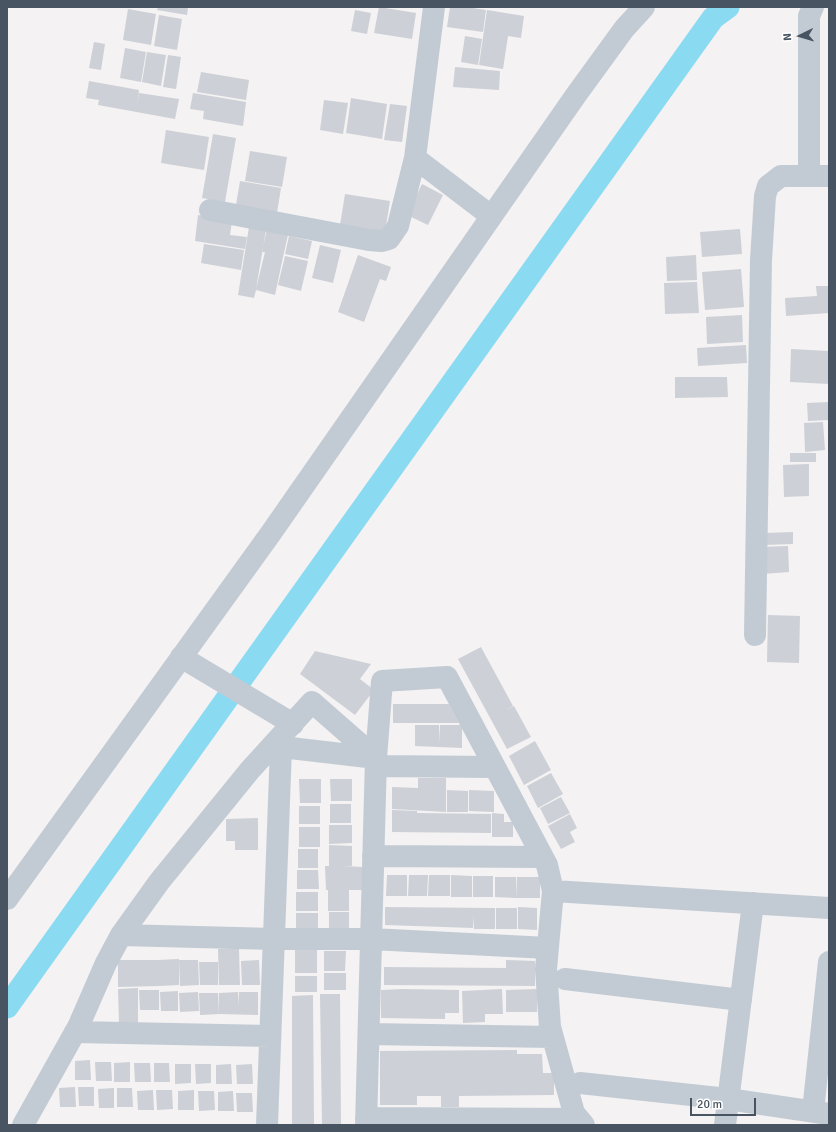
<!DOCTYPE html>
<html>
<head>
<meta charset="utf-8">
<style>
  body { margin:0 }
  #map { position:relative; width:836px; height:1132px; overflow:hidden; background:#f4f2f2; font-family:Signika,sans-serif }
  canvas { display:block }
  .frame { position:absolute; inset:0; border:8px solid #485461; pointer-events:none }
  .north { position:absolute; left:780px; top:16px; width:40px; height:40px; -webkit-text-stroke:3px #fff; paint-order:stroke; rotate:265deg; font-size:11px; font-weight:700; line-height:16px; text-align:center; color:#485461 }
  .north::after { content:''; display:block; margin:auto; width:14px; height:18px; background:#485461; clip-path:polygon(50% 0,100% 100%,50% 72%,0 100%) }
  .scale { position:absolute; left:690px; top:1098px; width:66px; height:18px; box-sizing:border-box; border:2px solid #485461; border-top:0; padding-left:5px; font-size:12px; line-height:14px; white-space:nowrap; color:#485461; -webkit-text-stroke:3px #fff; paint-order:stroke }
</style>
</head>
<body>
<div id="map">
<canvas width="836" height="1132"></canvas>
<div class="frame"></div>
<div class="north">N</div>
<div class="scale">20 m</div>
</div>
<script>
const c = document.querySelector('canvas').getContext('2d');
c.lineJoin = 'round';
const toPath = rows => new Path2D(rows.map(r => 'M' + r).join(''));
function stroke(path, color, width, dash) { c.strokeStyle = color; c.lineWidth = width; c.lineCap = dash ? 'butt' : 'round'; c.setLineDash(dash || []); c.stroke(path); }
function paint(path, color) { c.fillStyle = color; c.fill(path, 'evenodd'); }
const canal = toPath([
  [7,1007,713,18,728,7]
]);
const building = toPath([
  [158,7,188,7,187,15,157,10],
  [379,7,416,13,412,39,374,33],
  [450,7,466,7,486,10,483,32,447,27],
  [128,9,156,14,151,45,123,40],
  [355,10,371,13,367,34,351,31],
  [487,10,524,16,521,38,508,36,503,69,479,65],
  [159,15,182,19,177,50,154,46],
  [465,36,482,39,478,65,461,62],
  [94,42,105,44,101,70,89,68],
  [125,48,146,52,141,82,120,78],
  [147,52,166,55,161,86,142,82],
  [168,55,181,57,176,89,163,87],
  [455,67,500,71,499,90,453,87],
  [201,72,249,80,246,100,197,92],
  [89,81,139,90,137,105,139,93,179,99,175,119,98,105,99,100,86,98],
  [193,93,246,102,243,126,203,119,204,111,190,109],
  [351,98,387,104,382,139,346,133],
  [324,100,348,103,343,134,320,130],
  [390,104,407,106,402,142,384,140],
  [166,130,209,137,204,170,161,163],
  [213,134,236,138,225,202,202,198],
  [250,151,287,157,282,187,245,181],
  [240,181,281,188,277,213,236,205],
  [422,184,443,195,428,225,407,215],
  [345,194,390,201,385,232,340,225],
  [198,215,232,221,230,235,247,237,245,249,195,241],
  [249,227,266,230,256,289,265,252,262,252,267,229,288,235,283,257,270,254,283,257,275,295,256,290,254,298,238,295],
  [740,229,742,254,702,257,700,232],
  [289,236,312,241,308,259,285,254],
  [204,244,244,250,241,270,201,263],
  [320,245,341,250,333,283,312,278],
  [358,255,391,267,386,281,380,279,364,322,338,312],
  [696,255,697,280,667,281,666,257],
  [285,256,308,261,301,291,278,285],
  [741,269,744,307,705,310,702,272],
  [697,282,699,313,665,314,664,283],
  [816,286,829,286,829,313,786,316,785,298,817,296],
  [742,315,743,342,707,344,706,317],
  [746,345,747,363,698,366,697,348],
  [791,349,829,351,829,384,790,382],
  [675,377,727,377,728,397,675,398],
  [829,402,829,420,808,421,807,403],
  [823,422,825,450,805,452,804,423],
  [790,453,816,453,816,462,790,462],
  [809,464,809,496,784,497,783,465],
  [793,532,793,544,764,545,764,533],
  [788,546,789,572,762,574,760,547],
  [768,615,800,616,799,663,767,662],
  [481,647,513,706,506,710,514,706,531,737,507,749,458,659],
  [315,651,371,664,360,679,374,690,355,715,300,674],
  [393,704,449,704,459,723,393,723],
  [415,725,439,725,439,743,440,725,462,725,462,748,415,746],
  [535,741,551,770,524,785,509,756],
  [551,773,563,794,538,808,527,786],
  [418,778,446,778,446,812,392,809,392,787,418,788],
  [299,779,321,779,321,803,300,803],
  [330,779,352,779,352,801,331,801],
  [447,790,468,791,468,812,447,812],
  [469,790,494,791,494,812,469,811],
  [561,797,570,813,548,824,540,808],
  [330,804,351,804,351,823,330,823],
  [299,806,320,806,320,824,299,824],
  [392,810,417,811,417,813,491,814,491,833,392,832],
  [492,813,504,814,504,822,513,822,513,837,492,837],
  [570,814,577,828,570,832,575,842,561,849,548,826],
  [258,818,258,850,235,850,235,841,226,841,226,819],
  [329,825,352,825,352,843,329,844],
  [299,827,320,827,320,847,299,847],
  [329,845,352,846,352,866,342,866,364,867,364,890,326,890,325,866,329,866],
  [298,849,318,849,318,868,298,868],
  [297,870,318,870,319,889,297,889],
  [387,875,407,875,407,896,386,896],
  [409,875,428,875,427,896,408,896],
  [429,875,450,875,450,896,428,896],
  [451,875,472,876,472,897,451,897],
  [473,876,493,876,493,897,473,897],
  [495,877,516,877,516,898,495,897],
  [517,877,540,877,540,898,516,898],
  [328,890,349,890,349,911,328,911],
  [296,892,318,892,318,911,296,911],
  [385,907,495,908,495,929,474,929,474,916,473,928,385,925],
  [518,907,537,908,537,930,518,929],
  [496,908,517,908,517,929,496,929],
  [329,912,349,912,349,930,329,930],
  [296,913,318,913,318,934,296,934],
  [239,948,240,985,219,985,218,949],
  [295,950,317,950,317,973,295,973],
  [324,951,346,951,345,971,324,971],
  [179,959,179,985,159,986,158,960],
  [118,960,158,960,159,986,118,987],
  [179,960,198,960,199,985,180,986],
  [259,960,260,985,242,985,241,961],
  [506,960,535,961,535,986,384,985,384,967,506,968],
  [199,962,218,962,218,985,200,985],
  [324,973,346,973,346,990,324,990],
  [295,976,317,976,317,992,295,992],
  [138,988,138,1023,119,1023,118,989],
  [403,989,459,990,459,1013,445,1013,445,1019,381,1018,381,990],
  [502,989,503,1014,485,1014,485,1022,463,1023,462,991],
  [537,989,537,1012,506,1012,506,990],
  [139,990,159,990,159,1010,140,1010],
  [178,991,178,1011,161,1011,160,992],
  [198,992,199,1011,180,1012,179,993],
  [238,992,239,1006,239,992,258,992,258,1015,219,1014,219,993],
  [199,993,218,993,219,1014,200,1015],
  [320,994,340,994,341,1125,322,1125],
  [313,995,314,1125,292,1125,292,996],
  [517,1050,517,1054,542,1054,543,1073,554,1073,554,1095,459,1096,459,1107,441,1107,441,1096,417,1096,417,1105,380,1105,380,1051],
  [90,1060,91,1080,75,1080,75,1061],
  [95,1062,111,1062,112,1081,96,1081],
  [130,1062,130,1082,114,1082,114,1063],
  [134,1063,150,1063,151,1082,135,1082],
  [154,1063,169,1063,170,1082,154,1082],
  [175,1064,191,1064,191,1083,175,1084],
  [195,1064,211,1064,211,1083,196,1084],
  [231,1064,232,1084,216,1084,216,1065],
  [252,1064,253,1084,237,1084,236,1065],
  [75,1087,76,1107,60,1107,59,1088],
  [78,1087,94,1087,94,1106,79,1106],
  [114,1088,114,1108,99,1108,98,1089],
  [117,1088,132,1088,133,1107,117,1107],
  [153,1090,154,1110,138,1110,137,1091],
  [156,1090,172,1090,173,1109,157,1110],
  [194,1090,194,1110,178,1110,178,1091],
  [198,1091,214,1091,215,1110,199,1111],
  [233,1091,234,1111,218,1111,218,1092],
  [236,1093,252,1093,253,1112,237,1112]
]);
const minor = toPath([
  [434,7,415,158,491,216],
  [809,176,809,16,813,7],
  [210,210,369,240,382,241,389,239,398,226,415,158],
  [755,635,761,260,765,196,768,186,781,176,829,176],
  [181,657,293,724],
  [273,746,376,758],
  [376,766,494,767],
  [373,856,542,857],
  [553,891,829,908],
  [7,899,271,533,576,95,624,29,644,7],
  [121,935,274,939,371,939,548,948],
  [565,979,741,1000],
  [75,1032,270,1036],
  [369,1034,552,1037],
  [580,1083,728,1099,829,1114],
  [813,1111,829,962],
  [366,1118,579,1119],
  [23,1125,79,1025,106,963,121,935,159,882,250,770,312,702,376,758],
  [267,1125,281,747],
  [366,1125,376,758,382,681,447,677,547,865,553,891,546,969,550,1027,574,1113,584,1125],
  [725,1125,753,903]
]);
stroke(canal, '#8adaf2', 23);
paint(building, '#cdd0d6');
stroke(minor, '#c2cbd4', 22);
</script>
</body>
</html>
